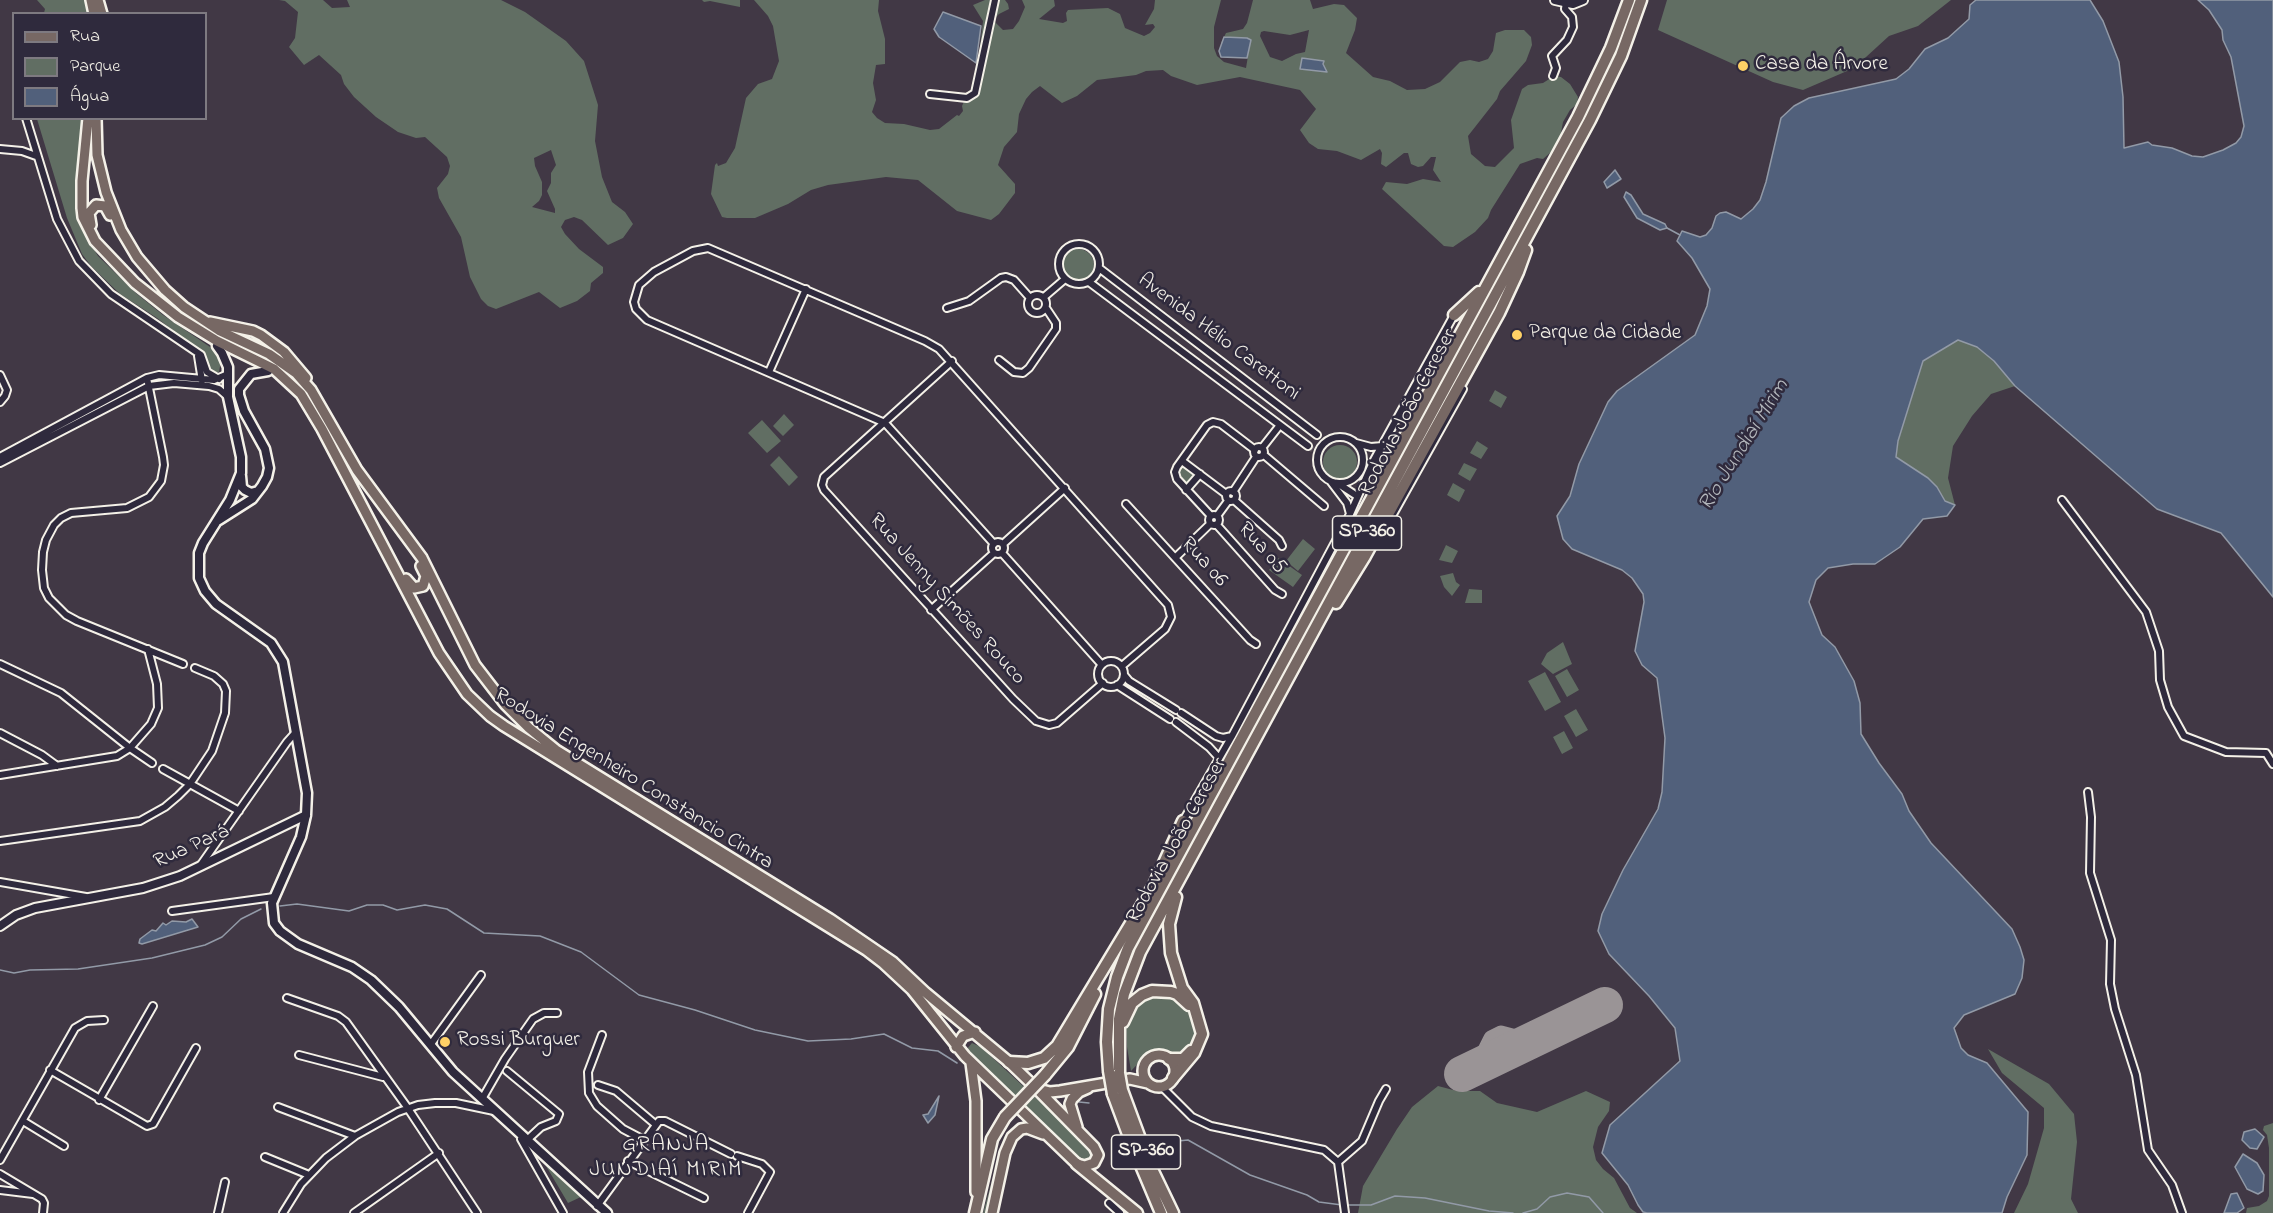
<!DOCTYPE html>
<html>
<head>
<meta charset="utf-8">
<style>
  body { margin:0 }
  #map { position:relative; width:2273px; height:1213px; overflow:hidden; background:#413845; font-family:"Indie Flower",sans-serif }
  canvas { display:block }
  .legend { position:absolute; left:12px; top:12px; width:195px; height:108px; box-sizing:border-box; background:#2f2a3d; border:2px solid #7e7a81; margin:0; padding:8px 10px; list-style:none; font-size:18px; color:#f4f1e8 }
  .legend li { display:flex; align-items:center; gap:12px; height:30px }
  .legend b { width:30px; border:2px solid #7e7a81 }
</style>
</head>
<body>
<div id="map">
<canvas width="2273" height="1213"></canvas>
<ul class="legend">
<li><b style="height:8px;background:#776864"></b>Rua</li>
<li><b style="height:16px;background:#616e63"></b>Parque</li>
<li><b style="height:16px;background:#51607b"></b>Água</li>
</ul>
</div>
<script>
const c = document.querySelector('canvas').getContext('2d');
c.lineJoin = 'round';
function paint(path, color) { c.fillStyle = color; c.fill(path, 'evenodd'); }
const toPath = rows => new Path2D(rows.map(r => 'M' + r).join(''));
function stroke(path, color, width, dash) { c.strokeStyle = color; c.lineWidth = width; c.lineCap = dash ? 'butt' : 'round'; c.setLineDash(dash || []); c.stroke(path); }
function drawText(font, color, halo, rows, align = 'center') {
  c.font = font + ' "Indie Flower",sans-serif'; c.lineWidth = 5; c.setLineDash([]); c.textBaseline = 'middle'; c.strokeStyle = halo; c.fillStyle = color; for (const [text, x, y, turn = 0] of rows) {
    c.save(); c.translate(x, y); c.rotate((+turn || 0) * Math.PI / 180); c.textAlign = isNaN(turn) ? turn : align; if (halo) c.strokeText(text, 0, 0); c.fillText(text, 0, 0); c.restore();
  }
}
const green = toPath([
  [37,0,87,0,90,13,44,13,45,9],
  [279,0,323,0,332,8,350,7,347,0,501,0,525,12,566,41,584,61,598,105,595,141,602,177,612,202,625,212,633,224,623,238,608,245,582,220,574,217,565,220,561,227,565,234,579,249,603,267,603,273,591,283,590,291,577,301,560,308,539,292,496,309,488,306,481,299,470,277,461,237,439,198,437,188,448,174,450,166,447,157,425,137,416,138,398,132,376,117,354,97,344,84,341,75,319,55,304,65,289,47,295,38,298,12,285,1],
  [551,150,556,165,551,173,551,183,547,191,555,209,555,213,532,207,539,201,542,195,542,182,535,166,534,158],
  [702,0,740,0,740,7,710,1,704,2],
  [754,0,879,0,878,11,885,39,885,64,876,65,873,83,876,100,872,112,877,118,885,123,904,124,930,130,939,129,957,115,959,116,963,111,962,106,966,97,972,90,977,75,983,21,973,5,985,0,1005,0,1008,4,1009,9,999,14,993,20,1003,30,1013,29,1019,21,1025,7,1022,0,1054,0,1055,6,1039,19,1063,23,1067,21,1066,13,1068,10,1108,8,1120,14,1125,28,1144,36,1150,33,1155,27,1153,24,1145,25,1154,9,1155,0,1221,0,1214,27,1214,48,1217,56,1224,62,1246,68,1248,56,1225,49,1221,43,1226,33,1243,29,1247,23,1253,0,1310,0,1313,9,1334,4,1344,5,1357,18,1355,30,1346,53,1373,77,1390,81,1407,90,1425,89,1440,82,1460,62,1470,60,1479,62,1488,59,1493,51,1496,33,1505,30,1524,30,1531,37,1532,45,1526,61,1500,91,1497,99,1468,136,1471,154,1485,166,1495,167,1514,148,1511,120,1522,89,1528,85,1543,83,1554,76,1561,77,1570,84,1578,97,1577,104,1570,110,1563,122,1560,138,1551,152,1543,159,1537,158,1520,164,1491,210,1488,218,1475,232,1453,247,1444,246,1382,189,1386,182,1407,184,1423,179,1441,182,1433,170,1436,157,1431,157,1423,166,1418,167,1411,164,1408,153,1404,153,1386,167,1381,164,1382,153,1380,149,1361,160,1337,151,1318,149,1309,143,1300,130,1316,109,1300,90,1240,77,1197,85,1171,76,1163,70,1146,71,1136,75,1097,80,1077,96,1062,103,1040,86,1032,92,1026,99,1019,114,1017,132,1004,147,998,165,1015,184,1015,193,999,214,991,220,957,211,918,180,886,177,828,185,811,190,788,204,755,218,727,218,722,217,711,194,715,165,717,163,718,166,726,163,735,148,746,98,758,84,772,79,779,61,773,26,768,16],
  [1309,30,1305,52,1296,54,1282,61,1270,57,1260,36,1261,32,1264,31,1290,35],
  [1667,0,1951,0,1918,26,1889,36,1854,68,1803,90,1773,82,1658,30],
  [37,119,82,119,77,188,77,210,80,226,98,256,137,294,163,315,216,351,221,361,219,372,212,372,201,352,157,318,120,294,91,266,82,254,67,218],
  '1062 265a16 16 0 1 1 32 0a16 16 0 1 1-32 0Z',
  [1958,339,1977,347,1994,361,2015,386,1991,394,1972,416,1953,446,1948,478,1955,505,1945,501,1937,487,1928,478,1896,457,1898,441,1923,361],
  [1495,390,1507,397,1501,408,1489,401],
  [784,414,794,425,783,436,773,426],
  [762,420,781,441,767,453,748,433],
  [1477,441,1488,448,1481,459,1470,453],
  '1323 462a17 17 0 1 1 34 0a17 17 0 1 1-34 0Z',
  [779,456,798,477,789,486,770,465],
  [1464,463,1477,469,1470,481,1458,474],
  [1182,466,1194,476,1185,486,1177,474],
  [1453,483,1465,490,1459,502,1447,495],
  [1303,539,1315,549,1298,571,1286,561],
  [1446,545,1458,551,1452,563,1439,560],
  [1278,558,1302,575,1293,587,1269,570],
  [1453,573,1456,582,1460,585,1452,596,1444,587,1440,576],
  [1469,589,1482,590,1482,603,1465,603],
  [1563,642,1572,664,1553,674,1541,664,1547,653],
  [1567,669,1579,690,1567,697,1555,676],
  [1545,672,1561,702,1545,711,1528,681],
  [1576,709,1588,730,1576,737,1564,716],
  [1564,731,1573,748,1562,754,1553,737],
  [1149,996,1171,996,1188,1007,1195,1024,1195,1036,1185,1053,1177,1056,1164,1051,1148,1053,1131,1071,1127,1047,1126,1024,1132,1009],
  [972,1043,981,1047,1091,1149,1094,1155,1089,1162,1082,1161,969,1055,966,1050],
  [1988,1049,2049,1084,2074,1114,2077,1142,2071,1199,2078,1213,2014,1213,2028,1184,2044,1128,2044,1108,2002,1073],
  [1438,1086,1457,1091,1480,1091,1497,1103,1537,1112,1586,1091,1610,1102,1609,1111,1598,1127,1593,1147,1596,1160,1603,1169,1614,1178,1630,1208,1637,1213,1358,1213,1363,1186,1397,1129,1412,1107],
  [2273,1123,2273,1213,2246,1213,2247,1208,2259,1206,2267,1201,2269,1196,2269,1148,2267,1135,2263,1130,2264,1126],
  [1012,1127,1004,1147,989,1213,983,1213,1004,1137],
  [543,1161,583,1196,568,1203]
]);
const water = toPath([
  [1976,0,2090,0,2103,21,2119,62,2123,97,2124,148,2148,142,2152,145,2172,148,2192,156,2203,157,2223,150,2236,143,2241,137,2244,126,2231,57,2223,40,2222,30,2209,10,2198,0,2273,0,2273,597,2221,533,2157,509,2015,386,1994,361,1977,347,1958,340,1923,361,1898,441,1896,457,1928,478,1937,487,1945,501,1955,505,1947,516,1923,519,1900,547,1875,564,1853,564,1828,568,1816,580,1809,602,1822,635,1835,647,1854,681,1860,703,1861,734,1879,763,1902,794,1909,811,1931,843,2012,929,2020,947,2024,960,2022,978,2015,994,1964,1015,1954,1028,1961,1048,1968,1055,1987,1063,2028,1112,2027,1155,2007,1197,2002,1213,1647,1213,1643,1212,1638,1205,1628,1185,1602,1153,1610,1125,1680,1061,1675,1028,1649,996,1609,954,1598,931,1602,914,1623,870,1658,809,1662,792,1665,738,1657,678,1642,665,1635,651,1644,602,1643,594,1632,578,1622,570,1572,549,1563,539,1557,516,1570,496,1579,464,1608,402,1617,391,1695,335,1707,306,1710,289,1692,258,1677,241,1682,231,1700,237,1706,235,1712,228,1716,216,1720,213,1726,212,1741,219,1753,209,1760,200,1766,182,1781,118,1794,106,1809,98,1896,79,1909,69,1925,49,1948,38,1969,19,1970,5,1976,0],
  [943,12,981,26,976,63,939,37,934,29,943,12],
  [1224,37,1247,38,1251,40,1247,58,1221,57,1219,51,1224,37],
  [1302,58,1324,61,1323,64,1327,72,1300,69,1302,58],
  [1615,170,1621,179,1607,188,1604,182,1615,170],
  [1626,192,1631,195,1643,214,1665,224,1667,228,1660,230,1637,218,1624,197,1626,192],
  [192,919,198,927,142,944,139,943,140,939,152,930,156,931,163,923,166,925,172,921,186,922,192,919],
  [939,1096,935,1115,928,1123,923,1115,928,1114,939,1096],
  [2255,1129,2264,1137,2257,1149,2250,1148,2242,1140,2244,1132,2255,1129],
  [2243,1154,2257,1163,2264,1175,2263,1191,2258,1194,2247,1189,2235,1167,2243,1154],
  [2237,1193,2244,1208,2237,1213,2224,1213,2231,1194,2237,1193]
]);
const stream = toPath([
  [1667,228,1680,235],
  [280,906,297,904,349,911,367,905,383,905,397,910,425,905,447,909,484,933,540,936,581,952,639,995,695,1010,755,1030,808,1041,851,1039,884,1034,912,1048,938,1051,957,1063],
  [0,970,14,973,30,970,78,969,152,958,205,945,222,937,241,919,261,909],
  [1079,1102,1089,1103],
  [1178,1141,1188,1140,1250,1175,1307,1195,1319,1202,1342,1205],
  [1346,1205,1371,1205,1395,1196,1425,1198,1489,1211,1513,1213],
  [1523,1213,1537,1209,1550,1197,1567,1193,1589,1197,1603,1213]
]);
const taxiway = toPath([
  [1477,1066,1491,1038,1501,1033,1531,1041]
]);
const runway = toPath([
  [1462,1074,1605,1005]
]);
const minorTunnel = toPath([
  [1308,446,1315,451]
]);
const minor = toPath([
  [1553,76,1556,68,1552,56,1567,40,1573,27,1572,17,1565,9,1566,2],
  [930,94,967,98,975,93,995,0],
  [26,118,57,219,79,261,111,294,201,355,207,372,219,379],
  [0,149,22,151,36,156],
  '1059 264a20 20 0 1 1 40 0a20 20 0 1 1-40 0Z',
  [1099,268,1317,435],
  [1089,282,1308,446],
  '1028 304a9 9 0 1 1 18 0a9 9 0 1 1-18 0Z',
  [1044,297,1065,279],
  [947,308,969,301,1001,278,1006,277,1014,280,1030,298],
  [198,356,202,381],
  [999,360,1014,372,1023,373,1029,368,1056,329,1056,323,1046,308],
  [952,361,824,477,822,485,824,490,1013,699,1036,721,1049,725,1057,723,1103,683],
  [769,372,806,289],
  [0,375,7,390,5,396,0,402],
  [147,378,163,457,164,465,161,481,149,497,127,508,71,513,61,518,54,525,46,540,43,552,42,570,44,588,49,598,66,615,77,621,183,664],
  '1317 460a23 23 0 1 1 46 0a23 23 0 1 1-46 0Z',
  [1356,443,1371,447,1382,446],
  '1254 452a5 5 0 1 1 10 0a5 5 0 1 1-10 0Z',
  [1262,448,1280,425],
  [1264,455,1324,506],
  [0,457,147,378,159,375,214,380,228,374],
  [1182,461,1226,494],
  [0,463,149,386,174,383,209,386,219,389,228,397],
  [1331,482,1347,503,1350,514],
  [1337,483,1357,496],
  [1186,490,1200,474],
  '1226 496a5 5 0 1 1 10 0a5 5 0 1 1-10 0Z',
  [1233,492,1256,457],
  [1234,500,1279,540,1282,546],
  [2062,500,2146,612,2159,651,2160,680,2168,707,2184,736,2226,752,2266,753,2273,764],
  [1126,504,1250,640,1256,644],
  '1209 520a5 5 0 1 1 10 0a5 5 0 1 1-10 0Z',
  [1211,516,1177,479,1175,472,1177,467,1207,425,1213,422,1221,424,1255,450],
  [1217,516,1228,501],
  [1392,516,1463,389],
  [1217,525,1275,590,1282,594],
  '992 548a6 6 0 1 1 12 0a6 6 0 1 1-12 0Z',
  [994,544,885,423,647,320,636,309,634,302,639,285,654,272,693,251,708,248,925,341,939,349,1168,605,1171,617,1165,629,1122,666],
  [1003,544,1065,488],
  [1002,553,1102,665],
  [1176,557,1210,524],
  [931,610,994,553],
  '1098 674a13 13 0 1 1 26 0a13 13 0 1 1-26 0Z',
  [0,664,61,693,130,748,152,763],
  [1124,675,1129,681,1176,710],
  [1117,685,1170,719],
  [1181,713,1216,736,1223,738,1232,736],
  [1176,722,1209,747,1219,758],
  [0,733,42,755,57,766],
  [163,769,239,811],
  [0,775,117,756,130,748,151,724,158,708,157,684,148,649],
  [2088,792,2091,817,2090,873,2111,940,2110,984,2115,1009,2136,1075,2148,1150,2172,1185,2182,1213],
  [1183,821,1232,736,1350,514,1374,460,1454,315],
  [0,841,140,821,165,807,178,796,190,784,212,751,225,713,226,691,223,684,214,676,195,668],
  [200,866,287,742,296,732],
  [0,882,86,897],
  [172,911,274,897],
  [287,998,338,1016,346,1022,407,1107,477,1213],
  [602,1035,588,1072,589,1093,597,1106,623,1129,644,1140],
  [431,1044,481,975],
  [299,1055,383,1077],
  [50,1070,147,1126,153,1124,196,1048],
  [507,1071,559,1114,556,1121,541,1127,526,1141],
  [598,1085,616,1091,655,1124],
  [1162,1087,1192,1117,1211,1126,1324,1150,1338,1162,1345,1213],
  [482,1099,505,1059,533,1019,544,1013,557,1013],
  [99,1100,153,1006],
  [278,1107,355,1136],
  [23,1121,64,1146],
  [521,1139,563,1213],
  [737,1156,762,1164,770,1172,748,1213],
  [265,1157,309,1175],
  [0,1160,75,1028,87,1021,104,1020],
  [628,1161,704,1198],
  [1338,1162,1362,1141,1379,1101,1386,1089],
  [0,1174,42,1199,44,1203,43,1213],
  [0,1190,33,1194],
  [1109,1203,1120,1213],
  [597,1206,659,1121,665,1121,731,1154],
  [218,1213,225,1182],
  [283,1213,301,1184,326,1158,355,1136,398,1112,418,1105,435,1103,456,1103,494,1111],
  [354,1213,439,1153]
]);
const tertiary = toPath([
  [1555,0,1573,4,1583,0],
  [0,926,16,915,35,908,143,888,180,876,306,815]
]);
const secondary = toPath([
  [217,346,222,353,228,367,228,397,241,457,241,473,230,500,203,543,199,553,199,578,205,591,216,604,271,643,283,662,307,793,306,815,301,837,272,903,274,923,280,931,298,944,352,967,371,980,399,1007,453,1072,607,1213],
  [241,476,242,487,245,490,251,493,258,491],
  [219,520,252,499,262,486,267,477,269,468,265,449,244,411,239,395,239,389,251,374,268,371]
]);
const primary = toPath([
  [91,0,94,14],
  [98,0,102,14],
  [88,118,82,181,82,208,83,217,95,241,135,283,178,317,217,341,274,369,301,394,322,429,439,653,467,694,490,716,504,726,866,950,883,963,912,990,965,1056,1077,1164,1085,1166,1094,1163,1098,1155,1094,1147,1037,1089,1009,1062,926,993,893,962,830,919,556,750,529,728,505,704,475,665,422,558,357,470,311,390,296,373,269,354,220,331,184,307,165,290,137,257,121,230,106,192,97,155,96,118],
  [91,225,89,213,96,205,105,206,110,215],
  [210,322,253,331,261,335,284,352,306,378],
  [406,579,414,588,423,586,426,576,421,566],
  [956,1047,963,1036,975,1032],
  '1143 1071a16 16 0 1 1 32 0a16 16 0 1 1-32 0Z',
  [971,1063,976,1101,976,1192],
  [1038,1089,1050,1092,1060,1091,1130,1079,1148,1083],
  [1077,1127,1070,1104,1072,1099,1079,1092,1088,1088],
  [992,1213,1005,1153,1012,1137,1021,1129,1027,1128,1043,1134]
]);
const motorway = toPath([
  [1454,315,1479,292],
  [1336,603,1365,556,1499,313,1518,272,1526,250],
  [1123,1022,1132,1003,1142,995,1152,991,1171,992,1177,994,1189,1005],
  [1169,1059,1183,1059,1191,1051],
  [1009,1062,1028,1063,1044,1058,1057,1046,1154,885,1183,821],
  [1109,1071,1107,1042,1109,1009,1117,977,1128,948,1578,117,1611,48,1629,0],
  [1119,1073,1119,1019,1124,994,1140,952,1590,120,1621,56,1641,0],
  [1045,1075,1068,1047,1095,994],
  [1173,1078,1194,1053,1202,1034,1193,1003,1182,988,1171,953,1169,924,1176,897],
  [1122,1090,1149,1163,1173,1213],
  [1113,1094,1129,1137,1161,1213],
  [1077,1164,1137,1213],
  [975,1213,992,1139,1005,1117]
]);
const motorwayBridge = toPath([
  [1109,1071,1113,1094],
  [1119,1073,1122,1090],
  [1005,1117,1045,1075]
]);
const markers = [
  [1743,66,6,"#ffd166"],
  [1517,335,6,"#ffd166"],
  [445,1042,6,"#ffd166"]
];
const shields = [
  [1367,533,69],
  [1146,1152,69]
];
const shieldNames = [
  ["SP-360",1367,533],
  ["SP-360",1146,1152]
];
const poiNames = [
  ["Casa da Árvore",1755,66],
  ["Parque da Cidade",1529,335],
  ["Rossi Burguer",457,1042]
];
const streetNames = [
  ["Avenida Hélio Carettoni",1218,338,37],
  ["Rodovia João Cereser",1409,413,-62],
  ["Rua 05",1261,549,48],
  ["Rua 06",1203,563,48],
  ["Rua Jenny Simões Rouco",946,600,48],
  ["Rodovia Engenheiro Constancio Cintra",633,780,32],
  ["Rodovia João Cereser",1178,841,-61],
  ["Rua Pará",192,848,-24]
];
const waterNames = [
  ["Rio Jundiaí Mirim",1745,446,-58]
];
const neighbourhoodNames = [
  ["GRANJA",666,1146],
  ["JUNDIAÍ MIRIM",666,1171]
];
paint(green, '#616e63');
paint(water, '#51607b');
stroke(water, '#929aa7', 1.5);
stroke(stream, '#929aa7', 1.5);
stroke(taxiway, '#9a9496', 15);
stroke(runway, '#9a9496', 36);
stroke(minorTunnel, '#5c545d', 6, [6, 3]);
stroke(minor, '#f4f1e8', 10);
stroke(tertiary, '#f4f1e8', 12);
stroke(secondary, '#f4f1e8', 13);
stroke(primary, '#f4f1e8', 14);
stroke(motorway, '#f4f1e8', 15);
stroke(minor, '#2f2a3d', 6);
stroke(tertiary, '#2f2a3d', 8);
stroke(secondary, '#2f2a3d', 8);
stroke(primary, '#776864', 9);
stroke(motorway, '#776864', 10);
stroke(motorwayBridge, '#f4f1e8', 15, []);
stroke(motorwayBridge, '#776864', 10);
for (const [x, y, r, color] of markers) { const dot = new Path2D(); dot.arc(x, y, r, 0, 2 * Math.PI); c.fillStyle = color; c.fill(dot); stroke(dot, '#2f2a3d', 2); }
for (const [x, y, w] of shields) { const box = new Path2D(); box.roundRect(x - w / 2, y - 17, w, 34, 4.5); c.fillStyle = '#2f2a3d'; c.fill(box); stroke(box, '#f4f1e8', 1.5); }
drawText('bold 20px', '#f4f1e8', null, shieldNames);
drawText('21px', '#f4f1e8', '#2f2a3d', poiNames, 'left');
drawText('21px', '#f4f1e8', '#2f2a3d', streetNames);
drawText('italic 22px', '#b3b7bc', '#2f2a3d', waterNames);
c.letterSpacing = '1.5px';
drawText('22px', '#f4f1e8', '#2f2a3d', neighbourhoodNames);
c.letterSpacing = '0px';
</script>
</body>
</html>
